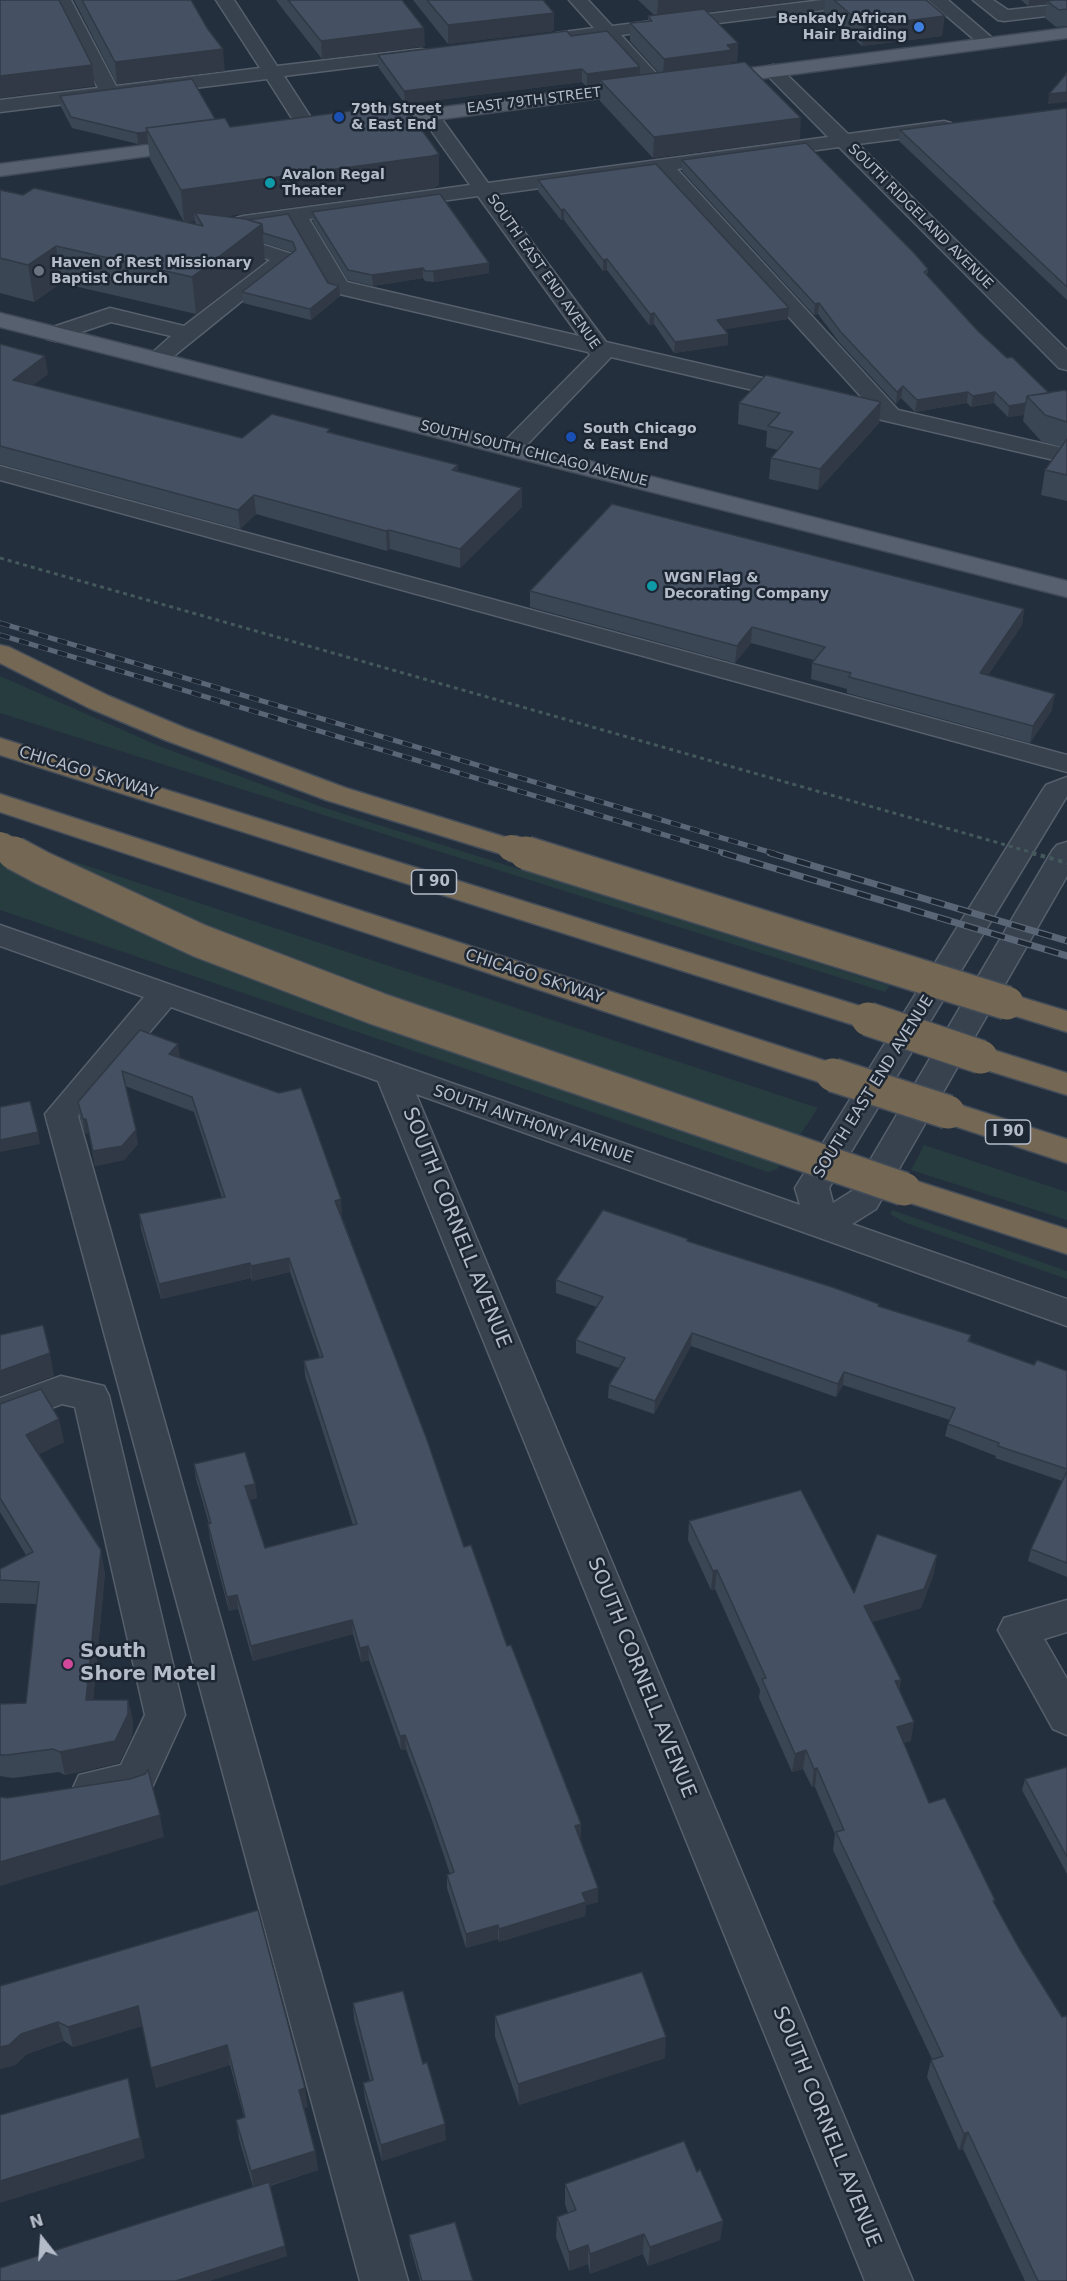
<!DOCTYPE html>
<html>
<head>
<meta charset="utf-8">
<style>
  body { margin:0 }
  #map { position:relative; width:1067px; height:2281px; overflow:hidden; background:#242f3e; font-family:"DejaVu Sans",sans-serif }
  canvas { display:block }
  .north { position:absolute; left:12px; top:2209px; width:60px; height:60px; -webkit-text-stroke:4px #1d2633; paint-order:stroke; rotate:343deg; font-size:16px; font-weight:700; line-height:24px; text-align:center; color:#b4bcc9 }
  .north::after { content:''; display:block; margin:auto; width:21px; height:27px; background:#b4bcc9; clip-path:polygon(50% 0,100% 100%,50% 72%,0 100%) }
</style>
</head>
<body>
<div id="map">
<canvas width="1067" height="2281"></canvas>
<div class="north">N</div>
</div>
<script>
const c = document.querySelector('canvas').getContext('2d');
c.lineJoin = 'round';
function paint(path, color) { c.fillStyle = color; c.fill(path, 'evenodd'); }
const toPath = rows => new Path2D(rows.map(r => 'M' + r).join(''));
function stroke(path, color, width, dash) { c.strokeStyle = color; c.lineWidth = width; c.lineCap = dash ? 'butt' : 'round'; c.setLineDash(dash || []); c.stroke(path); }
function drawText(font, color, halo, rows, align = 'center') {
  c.font = font + ' "DejaVu Sans",sans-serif'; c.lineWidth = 5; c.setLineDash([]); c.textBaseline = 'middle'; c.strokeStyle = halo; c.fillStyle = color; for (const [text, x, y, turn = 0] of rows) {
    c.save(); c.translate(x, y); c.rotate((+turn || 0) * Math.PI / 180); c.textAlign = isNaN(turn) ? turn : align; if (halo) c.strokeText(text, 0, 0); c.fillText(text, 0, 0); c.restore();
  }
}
const green = toPath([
  [0,676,159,746,322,807,890,986,885,992,0,713],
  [0,837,818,1108,777,1169,768,1172,0,910],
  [924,1145,1067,1192,1067,1220,911,1170],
  [892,1210,1067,1271,1067,1279,906,1223,890,1214]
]);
const path = toPath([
  [0,558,978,837]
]);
const minor = toPath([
  [53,0,71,0,116,86,260,68,216,0,234,0,277,66,421,49,427,50,430,54,427,58,421,59,284,76,319,130,316,134,309,136,302,134,267,79,0,112,0,100,98,88,53,0],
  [569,0,588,0,612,26,822,0,874,0,871,4,865,5,621,35,667,85,665,89,658,91,651,89,603,37,562,42,556,41,553,37,556,33,594,28,569,0],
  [928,0,948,0,998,43,995,47,983,47,928,0],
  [973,0,993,0,1008,10,1055,5,1061,6,1064,10,1061,14,1055,15,1004,21,998,20,973,0],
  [773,65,779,67,848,134,944,121,951,123,954,127,951,131,944,133,858,144,1067,350,1067,370,1059,368,839,147,677,169,898,410,1067,449,1067,463,611,357,519,453,511,455,503,453,499,448,503,443,590,355,588,352,331,292,290,222,243,228,236,226,233,222,236,218,243,216,470,185,420,115,422,111,429,109,436,111,488,183,828,137,767,75,764,71,767,67,773,65],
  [657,172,866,402,606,342,496,194,657,172],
  [478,196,579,336,347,282,309,219,478,196],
  [221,238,258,243,292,254,295,258,164,364,156,366,148,364,145,359,171,336,111,322,55,341,47,339,44,334,47,329,110,308,184,326,270,260,249,253,214,248,211,244,214,240,221,238],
  [0,466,1067,755,1067,772,0,480,0,466],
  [1067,777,1067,796,829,1188,833,1203,852,1191,1052,851,1057,845,1067,842,1067,876,876,1209,852,1224,1067,1299,1067,1326,416,1094,913,2281,865,2281,378,1081,171,1007,78,1116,408,2281,360,2281,45,1114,144,997,0,946,0,925,800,1205,795,1188,1042,791,1046,785,1067,777],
  [61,1376,104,1386,109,1396,185,1715,149,1794,134,1799,94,1806,79,1801,73,1788,79,1775,121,1765,145,1715,75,1407,62,1404,0,1427,0,1398,61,1376],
  [1067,1600,1067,1632,1044,1639,1067,1679,1067,1735,1053,1729,998,1630,1004,1618,1067,1600]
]);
const major = toPath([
  [1067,28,1067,38,712,85,705,83,703,79,705,75,712,73,1067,28],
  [646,81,653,83,655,87,653,91,367,129,360,127,357,123,360,119,367,117,646,81],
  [193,139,200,141,203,145,200,149,0,176,0,164,193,139],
  [0,313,1067,581,1067,597,0,327,0,313]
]);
const highway = toPath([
  [0,645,9,647,109,696,185,728,346,788,521,842,525,848,521,854,511,857,501,854,326,800,165,740,89,708,0,663,0,645],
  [0,738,879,1012,884,1019,879,1026,868,1029,857,1026,0,755,0,738],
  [0,794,844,1067,849,1075,844,1083,833,1086,822,1083,0,812,0,794],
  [1007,993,1067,1011,1067,1032,996,1010,991,1003,996,996,1007,993],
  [981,1046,1067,1073,1067,1095,970,1065,965,1057,970,1049,981,1046],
  [948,1101,1067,1139,1067,1163,936,1120,932,1112,936,1104,948,1101],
  [904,1177,1067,1229,1067,1254,892,1197,887,1189,892,1181,904,1177]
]);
const railFar1 = toPath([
  [0,623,776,854],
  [0,635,728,854]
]);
const rail = toPath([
  [723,853,1067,956],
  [770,853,1067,941]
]);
const pathBridgeFar1 = toPath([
  [978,837,1037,854]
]);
const pathBridge = toPath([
  [1032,853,1067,863]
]);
const highwayBridgeFar1 = toPath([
  [0,845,17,854],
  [511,848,531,854]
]);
const highwayBridge = toPath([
  [14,853,42,868,200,941,378,1009,904,1189],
  [526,853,1007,1003],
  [868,1019,981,1057],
  [833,1075,948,1112]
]);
const wall = toPath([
  [74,0,191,0,225,71,117,84],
  [276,0,402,0,425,46,322,59,285,12],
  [413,0,543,0,554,31,448,44],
  [638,0,804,0,706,12,738,43,737,62,731,62,731,63,800,139,653,158,600,101,600,85,587,87,582,82,405,104,378,67,378,55,571,36,640,67,640,75,659,73,630,41,630,23,648,21,648,16,654,15],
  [825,0,926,0,942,36,862,46,824,12],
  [1021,0,1067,0,1067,26,1056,27,1045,18,1047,4,1028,6],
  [60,96,215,119,230,127,439,185,433,188,225,216,248,220,288,214,328,283,340,296,311,320,243,303,242,292,292,252,264,243,265,261,196,314,61,283,34,302,0,293,0,190,23,195,196,225,195,221,184,222,150,159,148,143,138,144,72,128,61,107],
  [1067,108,1067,300,899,141,900,130],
  [682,160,928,269,927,275,978,331,1007,358,1049,393,1067,392,1067,501,1041,495,1045,470,1061,447,1041,441,1023,421,1024,415,1008,417,994,403,971,407,967,403,915,412,901,398,896,404,839,342,818,314,814,315,682,171],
  [538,180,788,319,725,329,728,334,728,345,674,353,654,324,649,325,607,270,603,271,564,220,561,220,538,191],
  [312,212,489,273,434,282,425,281,423,278,373,286,348,280,313,222],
  [0,344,48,374,33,385,242,438,330,432,458,471,522,507,460,568,390,549,387,551,256,514,240,529,0,464],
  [881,402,879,423,818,490,769,479,771,458,778,450,766,447,767,431,738,424,739,403],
  [530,591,1024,609,1022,625,988,675,1052,710,1030,743,847,693,847,689,811,679,812,663,814,660,751,643,735,663,530,607],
  [140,1030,179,1057,342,1214,341,1214,464,1547,507,1646,581,1824,581,1838,580,1838,598,1888,598,1902,586,1905,585,1916,499,1942,498,1939,466,1948,447,1888,447,1875,450,1874,431,1817,406,1749,401,1750,369,1660,361,1662,353,1634,253,1661,238,1609,229,1611,210,1539,208,1524,209,1524,196,1479,194,1464,255,1484,257,1498,249,1500,265,1548,353,1525,305,1376,304,1361,320,1358,290,1272,252,1281,251,1278,161,1299,141,1229,139,1214,222,1198,194,1112,125,1086,138,1144,124,1160,95,1166,89,1133,85,1134,80,1117,78,1102],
  [688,1241,879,1306,971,1335,970,1341,1034,1365,1067,1371,1067,1577,1028,1561,1031,1549,1062,1481,995,1458,996,1456,945,1436,948,1424,950,1420,843,1385,836,1397,691,1346,654,1414,608,1398,609,1385,619,1368,576,1353,576,1340,597,1307,556,1293,556,1280],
  [0,1404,64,1442,39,1454,105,1573,93,1700,128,1700,133,1722,132,1736,119,1763,65,1775,59,1772,13,1778,0,1776,0,1755,26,1703,37,1604,0,1603,0,1569,26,1555,0,1512],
  [689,1521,854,1593,934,1573,921,1608,872,1622,901,1680,899,1690,911,1741,903,1743,929,1803,995,1900,994,1903,1067,2281,1025,2281,963,2149,959,2150,927,2077,931,2060,932,2059,833,1850,835,1834,815,1787,812,1787,803,1769,792,1772,759,1698,760,1690,715,1589,711,1590,688,1540],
  [1067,1767,1067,1874,1022,1790,1025,1779],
  [258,1910,308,2107,304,2108,315,2151,318,2170,270,2186,287,2256,209,2281,0,2281,253,2187,239,2139,236,2120,244,2117,230,2065,156,2088,142,2026,73,2047,64,2041,27,2054,15,2065,0,2069,0,1986],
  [353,2003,423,2064,446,2140,382,2161,365,2099,363,2083,370,2081,354,2019],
  [495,2016,665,2058,519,2105,495,2037],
  [697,2172,723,2221,720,2240,648,2266,643,2254,590,2274,588,2264,569,2271,556,2237,557,2217,568,2213,565,2204,565,2184],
  [409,2235,473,2281,420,2281,410,2245]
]);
const shadedWall = toPath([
  [658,0,804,0,657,18],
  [1029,0,1055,0,1047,1,1047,4,1028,6],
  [554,13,554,31,448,44,448,25],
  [945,16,942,36,862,46,864,26],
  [424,28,425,46,322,59,321,41],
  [738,43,737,62,731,62,731,69,663,77,664,59,727,45],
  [223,49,225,71,117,84,115,62],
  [92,65,95,86,0,98,0,76],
  [640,67,640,80,600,80,600,85,587,87,587,74],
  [582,69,582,82,405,104,404,91],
  [1067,92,1067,102,1048,104,1049,94],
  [801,118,800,139,653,158,654,137],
  [147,132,148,143,138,144,137,133],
  [439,154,439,185,433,188,200,220,194,211,195,221,184,222,181,190],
  [564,209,564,220,561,220,561,210],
  [262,224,265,261,196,314,192,277],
  [56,246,61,283,34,302,28,265],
  [607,259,607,270,603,271,603,260],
  [489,263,489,273,434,282,433,271],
  [423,268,423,278,373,286,372,275],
  [339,286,340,296,311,320,310,309],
  [819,303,818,314,814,315,815,304],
  [789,308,788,319,717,331,717,320],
  [654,313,654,324,649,325,650,314],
  [728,334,728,345,674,353,675,342],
  [45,356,48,374,16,398,13,380],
  [903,386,901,398,896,404,897,392],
  [968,392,967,403,915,412,917,400],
  [995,392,994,403,971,407,973,396],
  [881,402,879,423,818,490,820,469],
  [1026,403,1024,415,1008,417,1009,406],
  [458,465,458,484,452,470],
  [522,488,522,507,460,568,460,549],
  [254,495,256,514,240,529,238,510],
  [389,530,390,549,387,551,386,531],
  [1024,609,1022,625,978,689,980,673],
  [752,627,751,643,735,663,737,646],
  [1055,694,1052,710,1030,743,1033,726],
  [178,1044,180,1058,169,1054],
  [83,1119,86,1119,89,1133,85,1134],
  [136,1130,138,1144,124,1160,95,1166,93,1151],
  [38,1132,40,1144,0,1152,0,1140],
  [341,1199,342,1214,337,1215,335,1201],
  [289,1258,290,1272,252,1281,251,1266],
  [250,1263,251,1278,161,1299,159,1284],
  [692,1333,691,1346,654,1414,655,1401],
  [50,1353,54,1376,0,1396,0,1371],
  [844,1372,843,1385,836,1397,838,1384],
  [59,1419,64,1442,31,1458,26,1435],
  [255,1484,257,1498,246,1501,245,1486],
  [101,1550,105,1573,91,1722,86,1700],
  [937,1555,934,1573,921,1608,861,1625,864,1606],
  [717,1570,715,1589,711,1590,713,1571],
  [237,1595,238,1609,229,1611,227,1597],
  [352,1620,353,1634,253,1661,251,1646],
  [368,1646,369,1660,361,1662,360,1648],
  [901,1680,897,1698,895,1681],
  [128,1700,133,1722,132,1736,119,1763,65,1775,60,1752],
  [914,1722,911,1741,893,1746,897,1727],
  [405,1735,406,1749,401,1750,400,1736],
  [806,1750,803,1769,792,1772,795,1754],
  [817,1768,815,1787,812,1787,814,1769],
  [160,1815,164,1837,0,1886,0,1862],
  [581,1824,581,1838,575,1839,575,1826],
  [598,1888,598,1902,586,1905,585,1916,499,1942,499,1929,582,1893],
  [498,1925,498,1939,466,1948,466,1934],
  [138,2006,143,2026,73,2047,68,2027],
  [58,2022,64,2041,27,2054,15,2065,0,2069,0,2047,21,2034],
  [666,2037,665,2058,519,2105,518,2084],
  [227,2045,230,2065,156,2088,151,2068],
  [128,2078,145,2158,0,2203,0,2181],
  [305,2088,308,2107,302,2109,299,2090],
  [445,2124,446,2140,382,2161,381,2145],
  [968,2132,963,2149,959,2150,964,2134],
  [315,2151,318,2170,254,2190,251,2171],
  [723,2221,720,2240,648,2266,650,2247],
  [644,2234,643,2254,590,2274,590,2254],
  [588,2245,588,2264,569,2271,569,2252],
  [285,2246,287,2256,209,2281,176,2281]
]);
const building = toPath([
  [0,0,59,0,92,65,0,76,0,0],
  [82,0,191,0,207,28,223,49,115,62,82,0],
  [288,0,402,0,424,28,321,41,288,0],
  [427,0,543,0,554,13,448,25,427,0],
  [834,0,926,0,945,16,864,26,834,0],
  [1055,0,1067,0,1067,9,1059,10,1047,1,1055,0],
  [704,9,738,43,727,45,732,50,664,59,630,23,652,21,648,16,704,9],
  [567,31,571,36,607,31,640,67,587,74,582,69,404,91,378,55,567,31],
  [745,62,801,118,654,137,600,80,745,62],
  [1067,73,1067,92,1049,94,1067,73],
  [192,79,215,119,146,128,147,132,137,133,71,117,60,96,192,79],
  [403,104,439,154,432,156,181,190,146,128,225,118,230,127,403,104],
  [1067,108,1067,287,900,130,1067,108],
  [806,143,915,254,928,269,924,272,978,331,1007,358,1012,357,1049,393,1027,396,1026,403,1009,406,995,392,973,396,968,392,917,400,903,386,897,392,840,331,819,303,815,304,682,160,806,143],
  [656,164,789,308,717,320,728,334,675,342,654,313,650,314,607,259,603,260,564,209,561,210,538,180,656,164],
  [34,188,203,226,194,211,197,213,246,219,262,224,192,277,56,246,28,265,0,258,0,190,23,195,34,188],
  [440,194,489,263,433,271,425,271,423,268,372,275,348,270,312,212,440,194],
  [288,214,328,283,339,286,310,309,242,292,296,250,293,242,263,233,262,224,248,220,288,214],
  [0,344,45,356,13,380,242,438,272,414,330,429,327,432,458,465,452,470,522,488,460,549,389,530,386,531,254,495,238,510,0,446,0,344],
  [766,375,881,402,820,469,771,458,793,432,768,426,780,413,739,403,766,375],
  [1065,390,1067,392,1067,422,1045,415,1027,396,1065,390],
  [1067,439,1067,475,1045,470,1067,439],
  [612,504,1024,609,980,673,1055,694,1033,726,849,677,851,673,812,663,825,647,752,627,737,646,530,591,612,504],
  [140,1030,178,1044,169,1054,279,1093,301,1088,341,1199,335,1201,426,1437,464,1547,471,1545,507,1646,511,1645,581,1824,575,1826,598,1888,582,1893,586,1902,499,1929,498,1925,466,1934,447,1875,454,1872,430,1803,405,1735,400,1736,368,1646,360,1648,352,1620,251,1646,237,1595,227,1597,208,1524,211,1523,194,1464,245,1452,255,1484,245,1486,265,1548,357,1524,304,1361,323,1357,289,1258,251,1266,250,1263,159,1284,139,1214,225,1197,192,1097,122,1071,136,1130,122,1146,93,1151,86,1119,83,1119,78,1102,140,1030],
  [30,1101,38,1132,0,1140,0,1107,30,1101],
  [603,1210,688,1239,687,1241,832,1287,879,1304,878,1306,971,1335,968,1341,1034,1365,1037,1360,1067,1371,1067,1469,998,1446,999,1443,948,1424,955,1408,844,1372,838,1384,692,1333,655,1401,609,1385,625,1358,576,1340,603,1297,556,1280,603,1210],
  [43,1325,50,1353,0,1371,0,1335,43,1325],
  [41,1389,59,1419,26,1435,101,1550,86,1700,128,1700,128,1714,115,1741,60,1752,53,1749,7,1755,0,1755,0,1704,26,1703,39,1582,0,1580,0,1569,33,1552,0,1498,0,1404,41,1389],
  [1067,1471,1067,1563,1031,1549,1067,1471],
  [801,1490,854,1593,877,1534,937,1555,924,1589,864,1606,901,1680,895,1681,914,1722,897,1727,929,1803,945,1798,995,1900,993,1901,1019,1948,1062,2017,1067,2016,1067,2281,1038,2281,968,2132,964,2134,931,2060,943,2056,836,1832,844,1830,817,1768,814,1769,806,1750,795,1754,762,1679,766,1678,717,1570,713,1571,689,1521,801,1490],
  [1067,1767,1067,1857,1025,1779,1067,1767],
  [148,1770,160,1815,0,1862,0,1797,7,1798,130,1779,145,1774,148,1770],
  [258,1910,305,2088,299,2090,315,2151,251,2171,236,2120,245,2117,227,2045,151,2068,138,2006,68,2027,58,2022,21,2034,9,2045,0,2047,0,1986,258,1910],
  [642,1972,666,2037,518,2084,495,2016,642,1972],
  [403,1991,423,2064,427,2062,445,2124,381,2145,363,2083,373,2080,353,2003,403,1991],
  [128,2078,140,2138,0,2181,0,2115,128,2078],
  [684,2141,697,2172,700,2169,723,2221,650,2247,644,2234,590,2254,588,2245,569,2252,557,2217,576,2210,565,2184,684,2141],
  [269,2182,285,2246,176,2281,0,2281,0,2268,269,2182],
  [455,2222,473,2281,422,2281,409,2235,455,2222]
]);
const markers = [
  [919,27,6,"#3f7fe0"],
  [339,117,6,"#1a4fb4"],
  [270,183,6,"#0f9aa8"],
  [39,271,6,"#6b7280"],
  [571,437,6,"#1a4fb4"],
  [652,586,6,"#0f9aa8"],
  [68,1664,6,"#d1479c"]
];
const farPoinames = [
  ["Benkady African",907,19,"right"],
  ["Hair Braiding",907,35,"right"],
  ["79th Street",351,109],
  ["& East End",351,125],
  ["Avalon Regal",282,175],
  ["Theater",282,191],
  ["Haven of Rest Missionary",51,263],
  ["Baptist Church",51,279],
  ["South Chicago",583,429],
  ["& East End",583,445],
  ["WGN Flag &",664,578],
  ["Decorating Company",664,594]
];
const farStreetnames = [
  ["EAST 79TH STREET",534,101,-7],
  ["SOUTH RIDGELAND AVENUE",920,217,45],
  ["SOUTH EAST END AVENUE",543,272,55],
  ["SOUTH SOUTH CHICAGO AVENUE",534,454,14]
];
const shields = [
  [434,882,45],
  [1008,1132,45]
];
const shieldNames = [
  ["I 90",434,882],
  ["I 90",1008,1132]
];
const streetNames = [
  ["CHICAGO SKYWAY",88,773,17],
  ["CHICAGO SKYWAY",534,977,18],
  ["SOUTH EAST END AVENUE",874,1087,-58],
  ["SOUTH ANTHONY AVENUE",533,1125,19]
];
const nearStreetnames = [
  ["SOUTH CORNELL AVENUE",456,1228,68],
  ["SOUTH CORNELL AVENUE",641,1678,68],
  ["SOUTH CORNELL AVENUE",826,2127,68]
];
const nearPoinames = [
  ["South",80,1652],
  ["Shore Motel",80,1675]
];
paint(green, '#263c3f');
stroke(minor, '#565f6c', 3);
stroke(major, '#414a57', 3);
stroke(highway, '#434c59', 3);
stroke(path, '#44595c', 3, [4, 4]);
paint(minor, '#38414e');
paint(major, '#56606e');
paint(highway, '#746855');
stroke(railFar1, '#5a6575', 5);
stroke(rail, '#5a6575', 7);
stroke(railFar1, '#1d2633', 4, [10]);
stroke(rail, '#1d2633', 4.5, [14]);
stroke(highwayBridgeFar1, '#434c59', 28, []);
stroke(highwayBridge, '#434c59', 36, []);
stroke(pathBridgeFar1, '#44595c', 3, [4, 4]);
stroke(pathBridge, '#44595c', 4, [4.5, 4.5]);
stroke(highwayBridgeFar1, '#746855', 26);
stroke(highwayBridge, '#746855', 33);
paint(wall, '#3b4654');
paint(shadedWall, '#303945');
paint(building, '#455162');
stroke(building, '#303945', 1.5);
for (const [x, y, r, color] of markers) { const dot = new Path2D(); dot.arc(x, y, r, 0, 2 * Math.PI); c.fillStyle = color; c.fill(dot); stroke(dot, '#1d2633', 2); }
drawText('bold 14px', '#b4bcc9', '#1d2633', farPoinames, 'left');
drawText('14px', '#b4bcc9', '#1d2633', farStreetnames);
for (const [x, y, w] of shields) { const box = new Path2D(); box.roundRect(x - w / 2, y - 12, w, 24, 4.5); c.fillStyle = '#1d2633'; c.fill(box); stroke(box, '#b4bcc9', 1.5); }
drawText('bold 15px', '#b4bcc9', null, shieldNames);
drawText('16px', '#b4bcc9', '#1d2633', streetNames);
drawText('20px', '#b4bcc9', '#1d2633', nearStreetnames);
drawText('bold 20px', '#b4bcc9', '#1d2633', nearPoinames, 'left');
</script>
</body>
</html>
